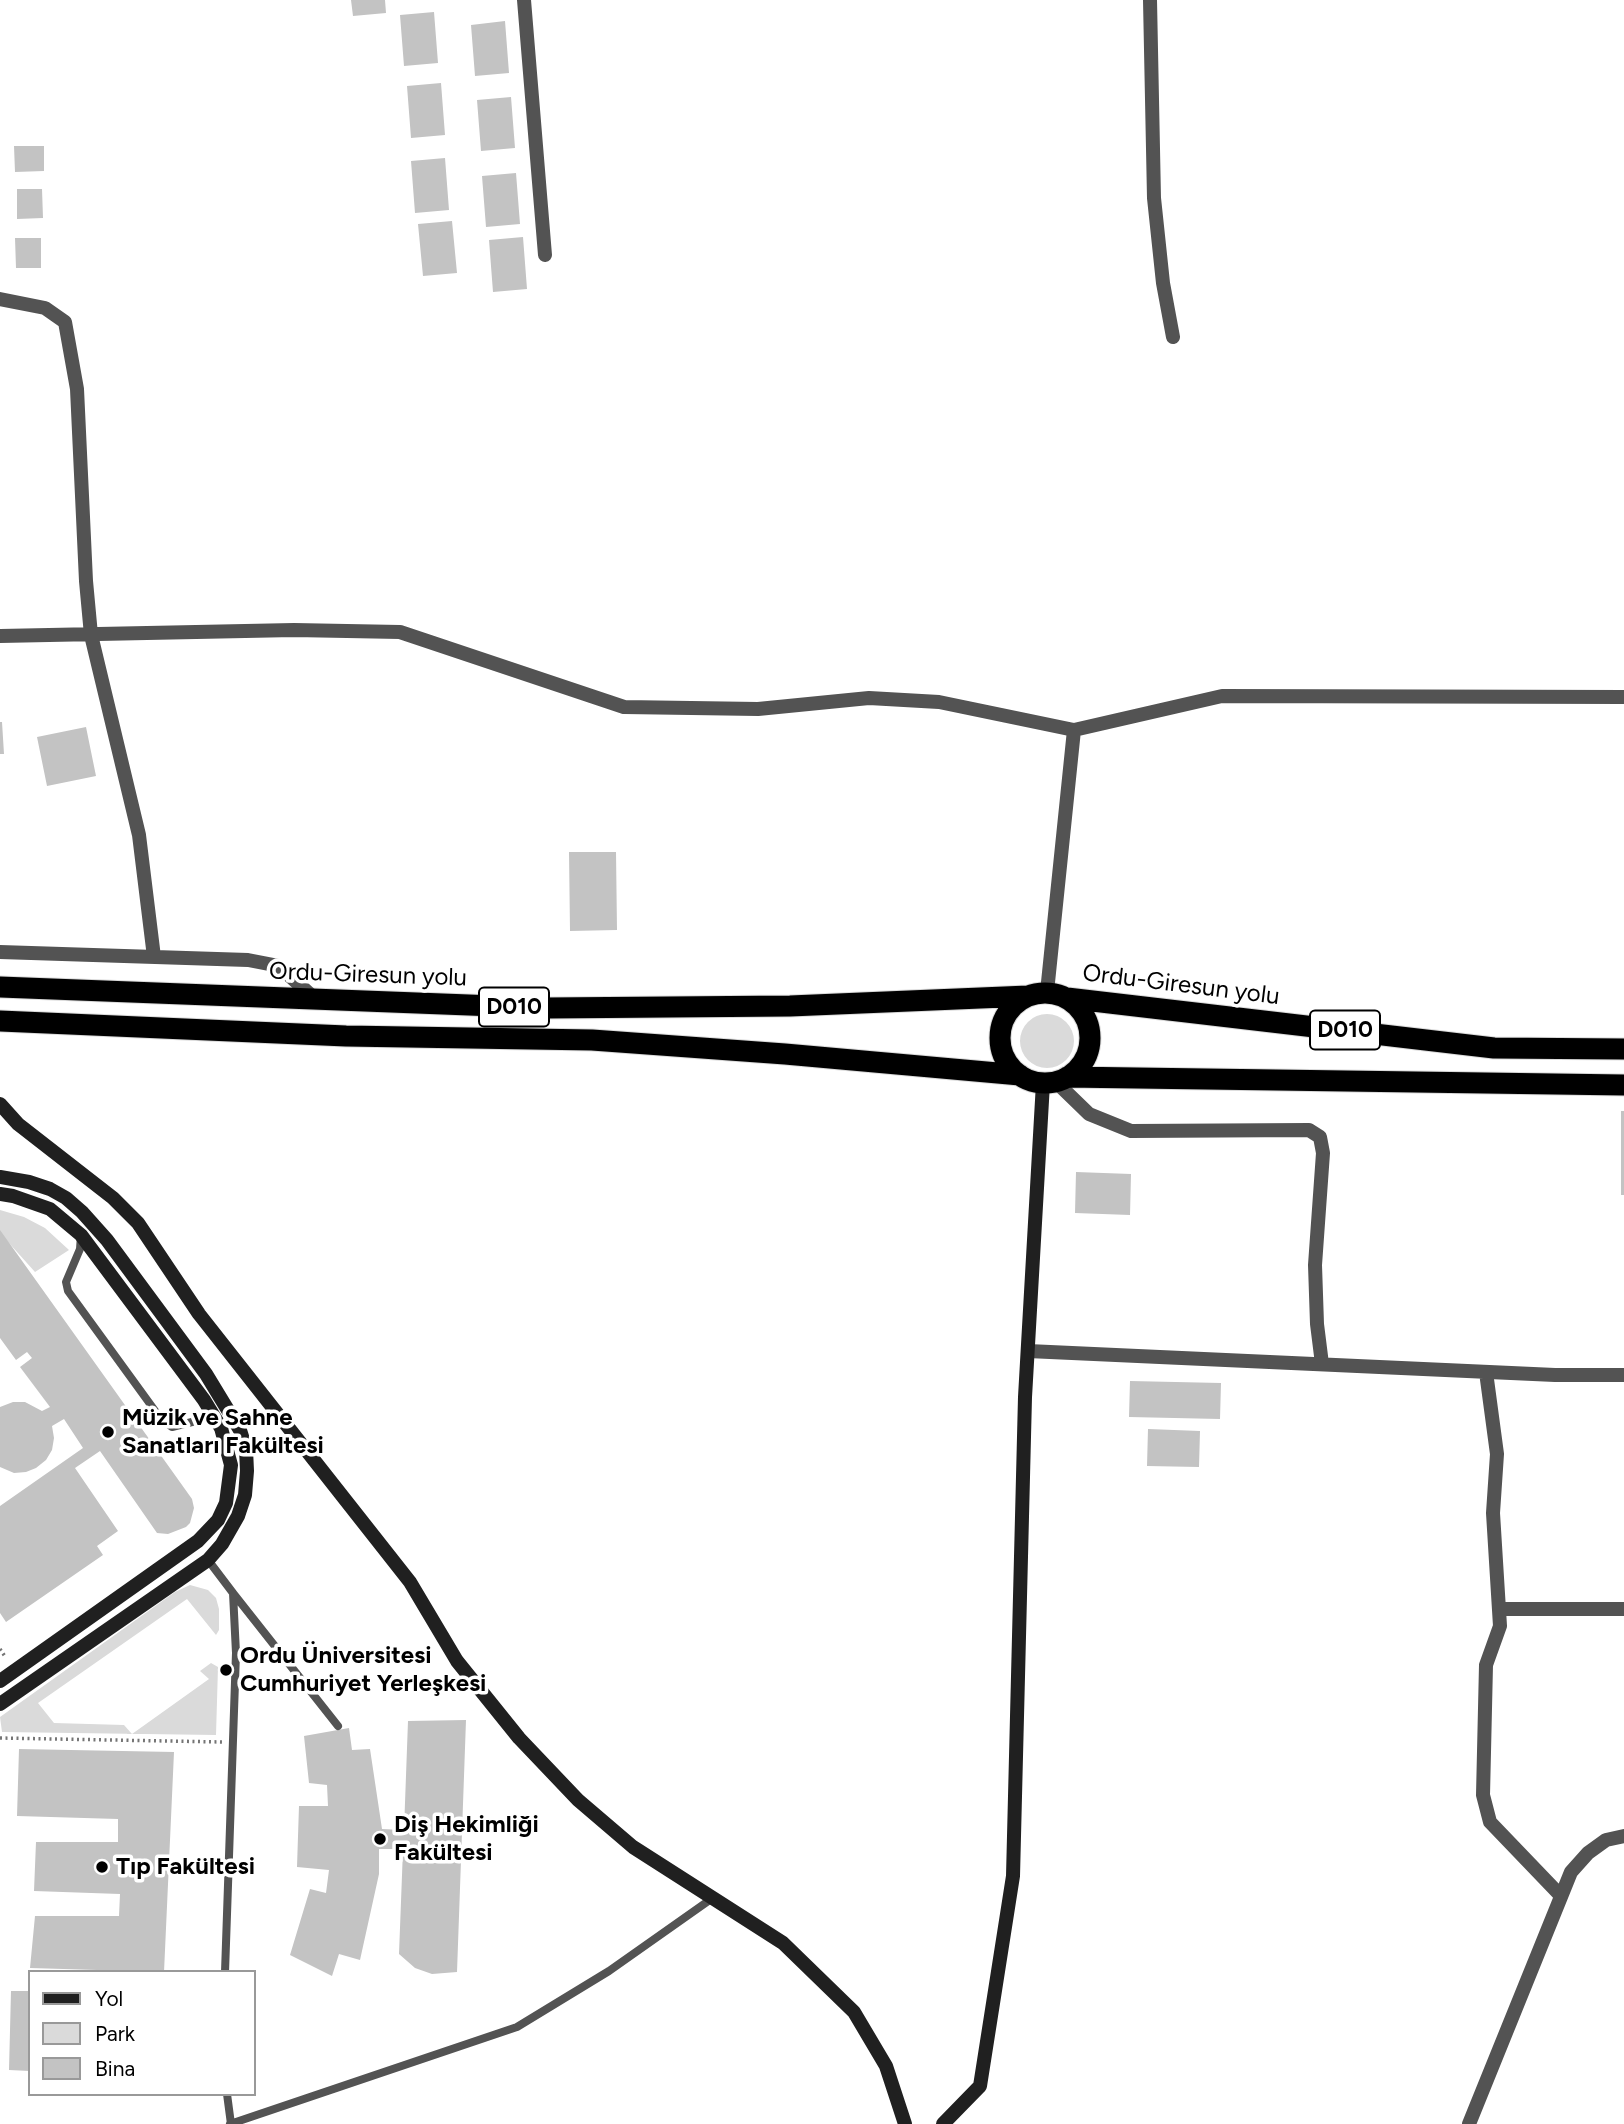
<!DOCTYPE html>
<html>
<head>
<meta charset="utf-8">
<style>
  body { margin:0 }
  #map { position:relative; width:1624px; height:2124px; overflow:hidden; background:#fff; font-family:Figtree,sans-serif }
  canvas { display:block }
  .legend { position:absolute; left:28px; top:1970px; width:228px; height:126px; box-sizing:border-box; background:#fff; border:2px solid #999; margin:0; padding:9px 12px; list-style:none; font-size:21px; color:#000 }
  .legend li { display:flex; align-items:center; gap:14px; height:35px }
  .legend b { width:35px; border:2px solid #999 }
</style>
</head>
<body>
<div id="map">
<canvas width="1624" height="2124"></canvas>
<ul class="legend">
<li><b style="height:9px;background:#202020"></b>Yol</li>
<li><b style="height:19px;background:#dadada"></b>Park</li>
<li><b style="height:19px;background:#c3c3c3"></b>Bina</li>
</ul>
</div>
<script>
const c = document.querySelector('canvas').getContext('2d');
c.lineJoin = 'round';
function paint(path, color) { c.fillStyle = color; c.fill(path, 'evenodd'); }
const toPath = rows => new Path2D(rows.map(r => 'M' + r).join(''));
function stroke(path, color, width, dash) { c.strokeStyle = color; c.lineWidth = width; c.lineCap = dash ? 'butt' : 'round'; c.setLineDash(dash || []); c.stroke(path); }
function drawText(font, color, halo, rows, align = 'center') {
  c.font = font + ' Figtree,sans-serif'; c.lineWidth = 7; c.setLineDash([]); c.textBaseline = 'middle'; c.strokeStyle = halo; c.fillStyle = color; for (const [text, x, y, turn = 0] of rows) {
    c.save(); c.translate(x, y); c.rotate((+turn || 0) * Math.PI / 180); c.textAlign = isNaN(turn) ? turn : align; if (halo) c.strokeText(text, 0, 0); c.fillText(text, 0, 0); c.restore();
  }
}
const green = toPath([
  '1020 1041a27 27 0 1 1 54 0a27 27 0 1 1-54 0Z',
  [0,1210,24,1217,45,1228,69,1250,35,1272,0,1233],
  [190,1585,208,1590,216,1598,219,1609,219,1630,216,1635,187,1599,38,1703,54,1723,124,1725,132,1734,209,1679,200,1671,211,1663,218,1667,216,1735,2,1732,0,1717,175,1592]
]);
const building = toPath([
  [351,0,385,0,386,13,353,16],
  [434,12,438,63,404,66,400,15],
  [505,21,509,73,475,76,471,25],
  [441,83,445,135,411,138,407,86],
  [511,97,515,148,481,151,477,100],
  [14,146,44,146,44,171,15,172],
  [445,158,449,210,415,213,411,161],
  [516,173,520,224,486,227,482,176],
  [17,189,42,189,43,218,17,219],
  [452,221,457,273,423,276,418,224],
  [523,237,527,289,493,292,489,240],
  [15,238,41,238,41,268,16,268],
  [0,722,2,722,4,754,0,754],
  [86,727,96,776,47,786,37,737],
  [569,852,616,852,617,930,570,931],
  [1621,1111,1624,1111,1624,1195,1621,1195],
  [1076,1172,1131,1174,1130,1215,1075,1213],
  [0,1230,192,1499,194,1508,190,1523,186,1527,168,1534,157,1533,100,1451,75,1468,118,1531,97,1546,103,1555,6,1622,0,1613,0,1506,83,1448,64,1419,52,1426,54,1438,52,1450,46,1460,36,1468,26,1472,14,1473,0,1467,0,1407,13,1402,25,1402,42,1411,50,1407,20,1367,32,1358,27,1352,16,1360,0,1338],
  [1130,1381,1221,1383,1220,1419,1129,1417],
  [1148,1429,1200,1431,1199,1467,1147,1466],
  [466,1720,457,1972,432,1974,415,1968,399,1954,403,1849,379,1849,379,1874,360,1960,339,1954,332,1976,290,1955,310,1889,326,1893,329,1870,297,1867,299,1806,328,1806,327,1785,309,1783,304,1736,349,1728,352,1750,370,1749,382,1829,404,1830,408,1721],
  [19,1749,174,1752,164,1972,30,1968,35,1916,119,1916,120,1894,34,1891,36,1842,118,1842,118,1819,17,1816],
  [11,1991,30,1991,30,2071,9,2070]
]);
const path = toPath([
  [0,1649,6,1658],
  [0,1738,222,1742]
]);
const lane = toPath([
  [81,1235,80,1249,66,1282,68,1291,161,1419,172,1427,200,1420,215,1419],
  [208,1560,233,1593,236,1653,225,1972],
  [233,1593,338,1726],
  [227,2094,231,2124],
  [230,2124,517,2027,609,1971,714,1897]
]);
const street = toPath([
  [524,0,545,255],
  [1150,0,1154,198,1163,283,1173,337],
  [0,299,45,308,65,322,77,389,86,581,91,635,139,835,154,957],
  [0,636,294,630,400,632,624,707,758,709,869,698,939,702,1074,730,1222,696,1624,697],
  [0,952,248,960,279,966,315,999],
  [1047,992,1074,730],
  [1055,1081,1089,1114,1131,1131,1309,1130,1320,1137,1323,1153,1315,1265,1317,1324,1322,1364],
  [1028,1351,1555,1375,1624,1375],
  [1486,1372,1497,1454,1493,1513,1500,1626,1486,1665,1483,1795,1490,1822,1561,1896],
  [1499,1609,1624,1609],
  [1469,2124,1571,1872,1588,1853,1606,1840,1624,1836]
]);
const secondary = toPath([
  [0,1104,18,1124,113,1198,138,1223,199,1314,410,1582,457,1661,519,1738,578,1800,633,1847,783,1943,854,2012,886,2066,905,2124],
  [0,1177,29,1182,50,1189,66,1198,82,1212,107,1240,206,1374,240,1430,246,1449,247,1471,245,1495,238,1516,222,1544,208,1560,0,1704],
  [0,1194,13,1196,50,1209,81,1235,204,1400,221,1428,231,1465,226,1503,218,1520,198,1541,0,1681],
  [943,2124,980,2086,1013,1876,1025,1397,1043,1083]
]);
const highway = toPath([
  [0,987,547,1008,790,1006,1028,996],
  '1000 1038a45 45 0 1 1 90 0a45 45 0 1 1-90 0Z',
  [1067,998,1494,1048,1624,1049],
  [0,1021,346,1036,592,1040,785,1054,1020,1075],
  [1067,1077,1624,1085]
]);
const markers = [
  [108,1432,7,"#000"],
  [226,1670,7,"#000"],
  [380,1839,7,"#000"],
  [102,1867,7,"#000"]
];
const shields = [
  [514,1007,70],
  [1345,1030,70]
];
const shieldNames = [
  ["D010",514,1007],
  ["D010",1345,1030]
];
const streetNames = [
  ["Ordu-Giresun yolu",368,975,2],
  ["Ordu-Giresun yolu",1181,985,7]
];
const poiNames = [
  ["Müzik ve Sahne",122,1418],
  ["Sanatları Fakültesi",122,1446],
  ["Ordu Üniversitesi",240,1656],
  ["Cumhuriyet Yerleşkesi",240,1684],
  ["Diş Hekimliği",394,1825],
  ["Fakültesi",394,1853],
  ["Tıp Fakültesi",116,1867]
];
paint(green, '#dadada');
paint(building, '#c3c3c3');
stroke(highway, '#dbdbdb', 23);
stroke(path, '#757575', 3.5, [2, 3.5]);
stroke(lane, '#535353', 8);
stroke(street, '#535353', 14);
stroke(secondary, '#202020', 14);
stroke(highway, '#000', 21);
for (const [x, y, r, color] of markers) { const dot = new Path2D(); dot.arc(x, y, r, 0, 2 * Math.PI); c.fillStyle = color; c.fill(dot); stroke(dot, '#fff', 2.5); }
for (const [x, y, w] of shields) { const box = new Path2D(); box.roundRect(x - w / 2, y - 19.5, w, 39, 5); c.fillStyle = '#fff'; c.fill(box); stroke(box, '#000', 2); }
drawText('bold 23px', '#000', null, shieldNames);
drawText('24px', '#000', '#fff', streetNames);
drawText('bold 24px', '#000', '#fff', poiNames, 'left');
</script>
</body>
</html>
